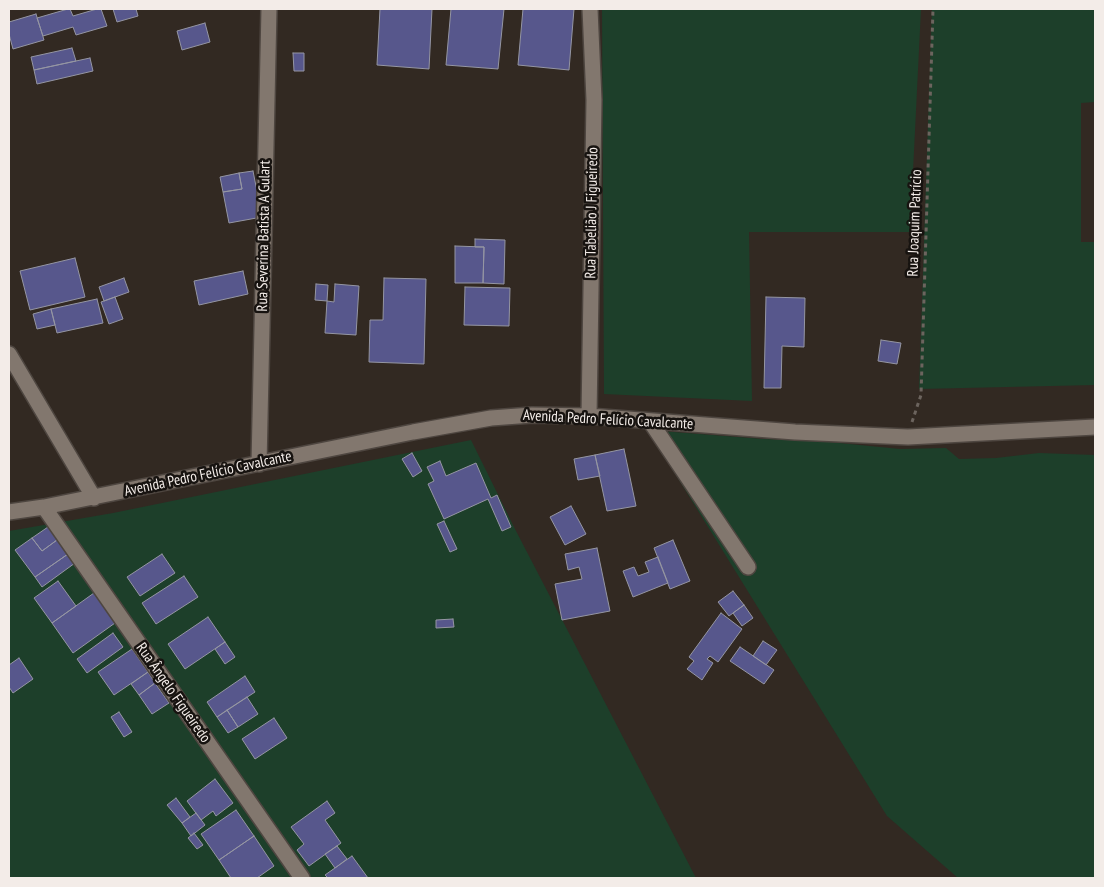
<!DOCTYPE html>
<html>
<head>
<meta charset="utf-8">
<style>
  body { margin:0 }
  #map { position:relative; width:1104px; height:887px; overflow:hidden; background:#322922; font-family:"PT Sans Narrow",sans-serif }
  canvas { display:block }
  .frame { position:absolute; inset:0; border:10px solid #f3ece8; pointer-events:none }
</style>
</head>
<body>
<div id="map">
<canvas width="1104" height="887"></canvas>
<div class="frame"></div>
</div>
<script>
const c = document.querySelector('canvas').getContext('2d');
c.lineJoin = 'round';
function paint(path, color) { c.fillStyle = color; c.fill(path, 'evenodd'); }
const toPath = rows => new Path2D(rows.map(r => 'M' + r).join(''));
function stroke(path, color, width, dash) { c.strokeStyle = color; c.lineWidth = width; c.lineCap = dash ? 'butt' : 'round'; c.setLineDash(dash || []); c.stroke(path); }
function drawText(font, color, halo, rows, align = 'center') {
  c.font = font + ' "PT Sans Narrow",sans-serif'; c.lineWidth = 5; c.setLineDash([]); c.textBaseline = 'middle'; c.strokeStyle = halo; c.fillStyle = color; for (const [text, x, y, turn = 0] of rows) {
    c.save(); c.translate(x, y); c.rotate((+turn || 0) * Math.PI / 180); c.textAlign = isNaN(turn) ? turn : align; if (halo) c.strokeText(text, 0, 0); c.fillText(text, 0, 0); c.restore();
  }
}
const green = toPath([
  [602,9,921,9,910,232,749,232,752,401,604,394],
  [932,9,1095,9,1095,102,1081,103,1081,242,1095,242,1095,385,919,389],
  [648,430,763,439,819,441,900,449,946,448,959,459,996,458,1039,453,1095,455,1095,878,958,878,887,816],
  [471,440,515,529,696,878,9,878,9,531,113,513]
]);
const building = toPath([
  [68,9,70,9,73,16,97,9,101,9,107,26,76,35,73,27,43,36,37,18,68,9],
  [113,9,136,9,138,16,117,22,113,9],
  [380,9,432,9,429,69,377,65,380,9],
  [451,9,504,9,498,69,446,65,451,9],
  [523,9,574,9,569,70,518,65,523,9],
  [36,14,44,40,13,49,9,34,9,22,36,14],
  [205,23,210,42,182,50,177,31,205,23],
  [72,48,76,61,34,70,31,57,72,48],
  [293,53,304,53,304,71,294,71,293,53],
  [90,58,93,71,37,84,34,70,90,58],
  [253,171,262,217,229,223,223,192,242,189,239,173,253,171],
  [239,173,242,189,223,192,220,177,239,173],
  [475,239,505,240,504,284,483,283,484,247,475,247,475,239],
  [455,246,484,247,483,283,455,283,455,246],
  [75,258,85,297,30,310,20,271,75,258],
  [243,271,248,294,199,305,194,281,243,271],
  [124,278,129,292,104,301,99,287,124,278],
  [384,278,426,279,424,364,369,362,370,320,383,320,384,278],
  [316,284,328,285,327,301,315,300,316,284],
  [335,284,359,286,356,335,325,333,327,301,334,302,335,284],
  [465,287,510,288,509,326,464,325,465,287],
  [115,297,123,319,109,324,101,302,115,297],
  [766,297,805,298,804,347,782,346,781,388,764,388,766,297],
  [97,299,103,323,57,333,51,309,97,299],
  [51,309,55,325,37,329,33,314,51,309],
  [881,340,901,343,897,364,878,361,881,340],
  [624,449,636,506,607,511,595,455,624,449],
  [412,453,422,471,413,477,402,459,412,453],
  [595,455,600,476,578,480,574,459,595,455],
  [440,461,446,476,476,463,491,498,497,495,511,527,502,531,488,499,444,519,428,484,434,481,427,467,440,461],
  [571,506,586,534,565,545,550,517,571,506],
  [444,521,457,549,450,552,437,524,444,521],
  [48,527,57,540,42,551,32,538,48,527],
  [32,538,42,551,57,540,68,554,35,577,15,550,32,538],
  [673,540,690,581,670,589,654,548,673,540],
  [597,548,610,611,562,620,555,584,582,579,579,567,568,570,565,554,597,548],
  [68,554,75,563,42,587,35,577,68,554],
  [162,554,175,573,140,596,127,577,162,554],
  [658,557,668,583,633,597,623,571,634,567,638,576,649,572,645,562,658,557],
  [184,576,198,597,156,624,142,603,184,576],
  [58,581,76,606,52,623,34,598,58,581],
  [733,591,744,605,729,616,718,602,733,591],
  [94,593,115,623,73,653,52,623,94,593],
  [744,605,753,618,742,626,733,613,744,605],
  [721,613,742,629,718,662,710,656,707,659,713,663,702,680,687,669,694,661,689,657,721,613],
  [208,617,225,642,185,669,168,644,208,617],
  [453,619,454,627,436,628,436,620,453,619],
  [113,633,123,647,87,673,77,659,113,633],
  [763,641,777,650,766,665,753,656,763,641],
  [225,642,235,657,225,664,215,649,225,642],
  [740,647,774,670,764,684,730,661,740,647],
  [132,649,148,672,114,695,98,672,132,649],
  [19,658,33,679,13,693,9,687,9,665,19,658],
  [148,672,155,683,139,695,131,684,148,672],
  [245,676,255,692,217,717,207,702,245,676],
  [155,683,169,703,152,714,139,695,155,683],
  [247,697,258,714,238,727,227,710,247,697],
  [227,710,238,727,228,733,217,717,227,710],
  [119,712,132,732,124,737,111,717,119,712],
  [274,718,287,738,255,759,242,739,274,718],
  [215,779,233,803,216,816,213,811,201,820,187,801,215,779],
  [176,798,190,817,182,823,167,805,176,798],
  [327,801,335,813,325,820,341,843,309,866,297,850,304,844,291,827,327,801],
  [236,810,254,836,219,860,201,834,236,810],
  [196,813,205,825,191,836,182,823,196,813],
  [194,833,203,845,197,849,188,838,194,833],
  [254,836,274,866,257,878,231,878,219,860,254,836],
  [337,846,347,859,335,868,325,854,337,846],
  [352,856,368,878,328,878,325,875,352,856]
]);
const path = toPath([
  [912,422,921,395,933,9]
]);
const minor = toPath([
  [9,354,94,498],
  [589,416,594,100,590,9],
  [650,421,748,567],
  [259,464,269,9],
  [44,507,302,878],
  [9,512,44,507,413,432,491,418,532,415,589,416,795,432,908,437,1095,427]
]);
const streetNames = [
  ["Rua Tabelião J Figueiredo",592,213,-89],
  ["Rua Joaquim Patrício",915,223,-88],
  ["Rua Severina Batista A Gulart",264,236,-89],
  ["Avenida Pedro Felício Cavalcante",608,420,3],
  ["Avenida Pedro Felício Cavalcante",208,474,-12],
  ["Rua Ângelo Figueiredo",173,693,55]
];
paint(green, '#1d3f2a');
paint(building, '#57578c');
stroke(building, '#9596a3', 1);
stroke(minor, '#4e4640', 18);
stroke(path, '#6c645e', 3, [4, 4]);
stroke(minor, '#82776e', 15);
drawText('15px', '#f3ece8', '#171310', streetNames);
</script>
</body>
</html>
